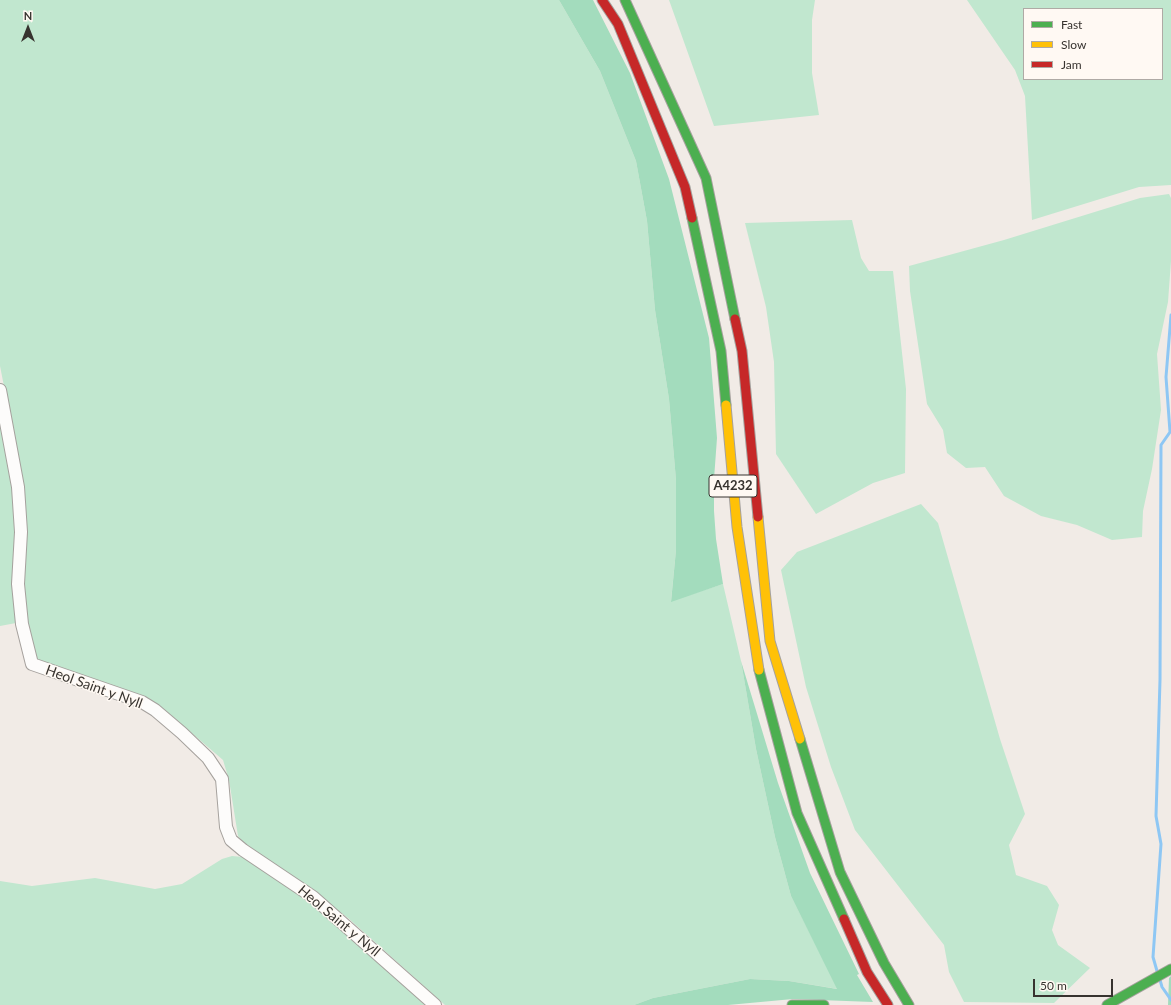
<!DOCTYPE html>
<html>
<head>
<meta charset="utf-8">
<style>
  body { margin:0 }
  #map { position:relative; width:1171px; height:1005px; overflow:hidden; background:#f1ebe6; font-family:Lato,sans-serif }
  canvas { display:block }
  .legend { position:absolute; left:1023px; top:8px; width:140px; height:72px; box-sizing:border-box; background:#fff9f3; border:1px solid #afaaa5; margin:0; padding:5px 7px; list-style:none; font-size:12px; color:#37332f }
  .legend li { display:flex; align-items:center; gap:8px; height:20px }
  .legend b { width:20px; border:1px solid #afaaa5 }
  .north { position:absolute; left:8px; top:8px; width:40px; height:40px; -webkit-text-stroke:3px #fff9f3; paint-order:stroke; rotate:0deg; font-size:11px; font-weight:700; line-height:16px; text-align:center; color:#37332f }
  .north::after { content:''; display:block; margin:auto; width:14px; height:18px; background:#37332f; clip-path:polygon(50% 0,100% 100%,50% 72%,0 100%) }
  .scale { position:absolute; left:1033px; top:979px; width:80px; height:18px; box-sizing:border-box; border:2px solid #37332f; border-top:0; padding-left:5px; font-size:12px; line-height:14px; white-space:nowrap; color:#37332f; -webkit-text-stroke:3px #fff9f3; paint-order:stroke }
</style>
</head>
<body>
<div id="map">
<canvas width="1171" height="1005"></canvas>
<ul class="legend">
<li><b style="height:5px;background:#4caf50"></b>Fast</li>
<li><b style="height:5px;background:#ffc107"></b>Slow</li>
<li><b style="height:5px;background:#c62828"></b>Jam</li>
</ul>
<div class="north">N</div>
<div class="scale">50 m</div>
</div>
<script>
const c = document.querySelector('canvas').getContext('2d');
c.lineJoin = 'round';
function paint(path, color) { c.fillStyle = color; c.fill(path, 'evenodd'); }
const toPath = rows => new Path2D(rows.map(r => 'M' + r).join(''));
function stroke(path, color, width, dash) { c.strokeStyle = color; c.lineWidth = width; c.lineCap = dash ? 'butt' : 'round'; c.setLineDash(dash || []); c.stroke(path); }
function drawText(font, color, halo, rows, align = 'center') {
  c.font = font + ' Lato,sans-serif'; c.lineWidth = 3; c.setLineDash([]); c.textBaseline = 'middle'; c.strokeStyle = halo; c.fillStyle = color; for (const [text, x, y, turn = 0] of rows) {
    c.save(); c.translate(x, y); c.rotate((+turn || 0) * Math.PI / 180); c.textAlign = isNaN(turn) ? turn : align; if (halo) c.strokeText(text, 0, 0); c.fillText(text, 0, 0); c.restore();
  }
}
const green = toPath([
  [0,0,559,0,600,71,636,161,647,221,655,310,669,399,676,480,676,550,671,601,723,584,741,661,756,749,775,837,791,896,838,989,789,981,750,979,653,998,634,1005,445,1005,348,918,315,893,250,851,238,836,229,780,223,760,159,705,34,660,22,586,22,477,0,366],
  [669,0,815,0,812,20,812,73,819,115,714,126],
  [967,0,1171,0,1171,185,1139,187,1032,220,1025,96,1015,70],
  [1024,9,1162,9,1162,79,1024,79],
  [1169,194,1171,198,1171,261,1168,302,1157,354,1161,410,1152,469,1143,511,1142,537,1112,540,1077,525,1041,516,1004,496,985,467,966,468,947,453,943,430,927,404,910,291,909,266,1004,240,1140,198],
  [852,220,861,258,869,271,893,271,906,389,905,473,873,483,816,514,776,454,774,362,766,307,745,223],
  [0,412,19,520,16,623,0,626],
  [921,504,938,523,1000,739,1025,814,1009,845,1016,875,1047,886,1059,905,1052,930,1058,945,1090,968,1054,1003,964,1002,949,972,944,945,855,830,831,767,806,687,781,570,797,552],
  [232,856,243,857,288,883,431,1005,0,1005,0,881,32,886,95,878,155,889,182,884,222,859]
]);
const forest = toPath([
  [559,0,593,0,630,73,669,179,709,338,717,438,714,479,714,511,716,539,723,584,671,602,676,550,676,480,669,399,655,310,647,221,636,161,600,71],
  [741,661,778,783,810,873,859,974,857,975,873,1002,793,999,728,1005,634,1005,653,998,750,979,789,981,837,989,791,896,775,837,756,749],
  [1171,976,1171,1005,1168,1005,1169,978]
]);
const stream = toPath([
  [1157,971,1153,957,1161,844,1156,816,1160,680,1161,445,1170,432,1166,377,1171,315],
  [1160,980,1162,987,1171,1000]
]);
const street = toPath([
  [0,390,18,487,21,532,18,584,22,624,32,664,142,702,155,710,182,733,208,758,222,779,226,827,231,840,243,850,313,897,435,1005]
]);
const fast = toPath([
  [625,0,706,178,735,319],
  [692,218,721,351,726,405],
  [759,670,797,813,844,919],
  [800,739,840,872,884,963,909,1005],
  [792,1005,824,1005],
  [1107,1005,1171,969]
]);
const slow = toPath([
  [726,405,737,527,759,670],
  [758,517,770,641,800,739]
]);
const jam = toPath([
  [602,0,618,24,685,187,692,218],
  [735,319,742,351,758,517],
  [844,919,867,972,888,1005]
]);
const shields = [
  [733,486,48]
];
const shieldNames = [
  ["A4232",733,486]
];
const streetNames = [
  ["Heol Saint y Nyll",94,687,20],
  ["Heol Saint y Nyll",339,921,40]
];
paint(green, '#c1e7cf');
paint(forest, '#a3dcbd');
stroke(stream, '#8ec7f4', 3);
stroke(street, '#a5a19d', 14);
stroke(fast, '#a5a19d', 11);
stroke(slow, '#a5a19d', 11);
stroke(jam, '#a5a19d', 11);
stroke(street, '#fdfcfb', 12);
stroke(fast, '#4caf50', 9);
stroke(slow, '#ffc107', 9);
stroke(jam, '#c62828', 9);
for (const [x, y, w] of shields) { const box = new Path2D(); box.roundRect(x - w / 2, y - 11, w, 22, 3); c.fillStyle = '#fff9f3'; c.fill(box); stroke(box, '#37332f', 1); }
drawText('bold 13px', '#37332f', null, shieldNames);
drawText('14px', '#37332f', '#fff9f3', streetNames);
</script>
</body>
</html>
